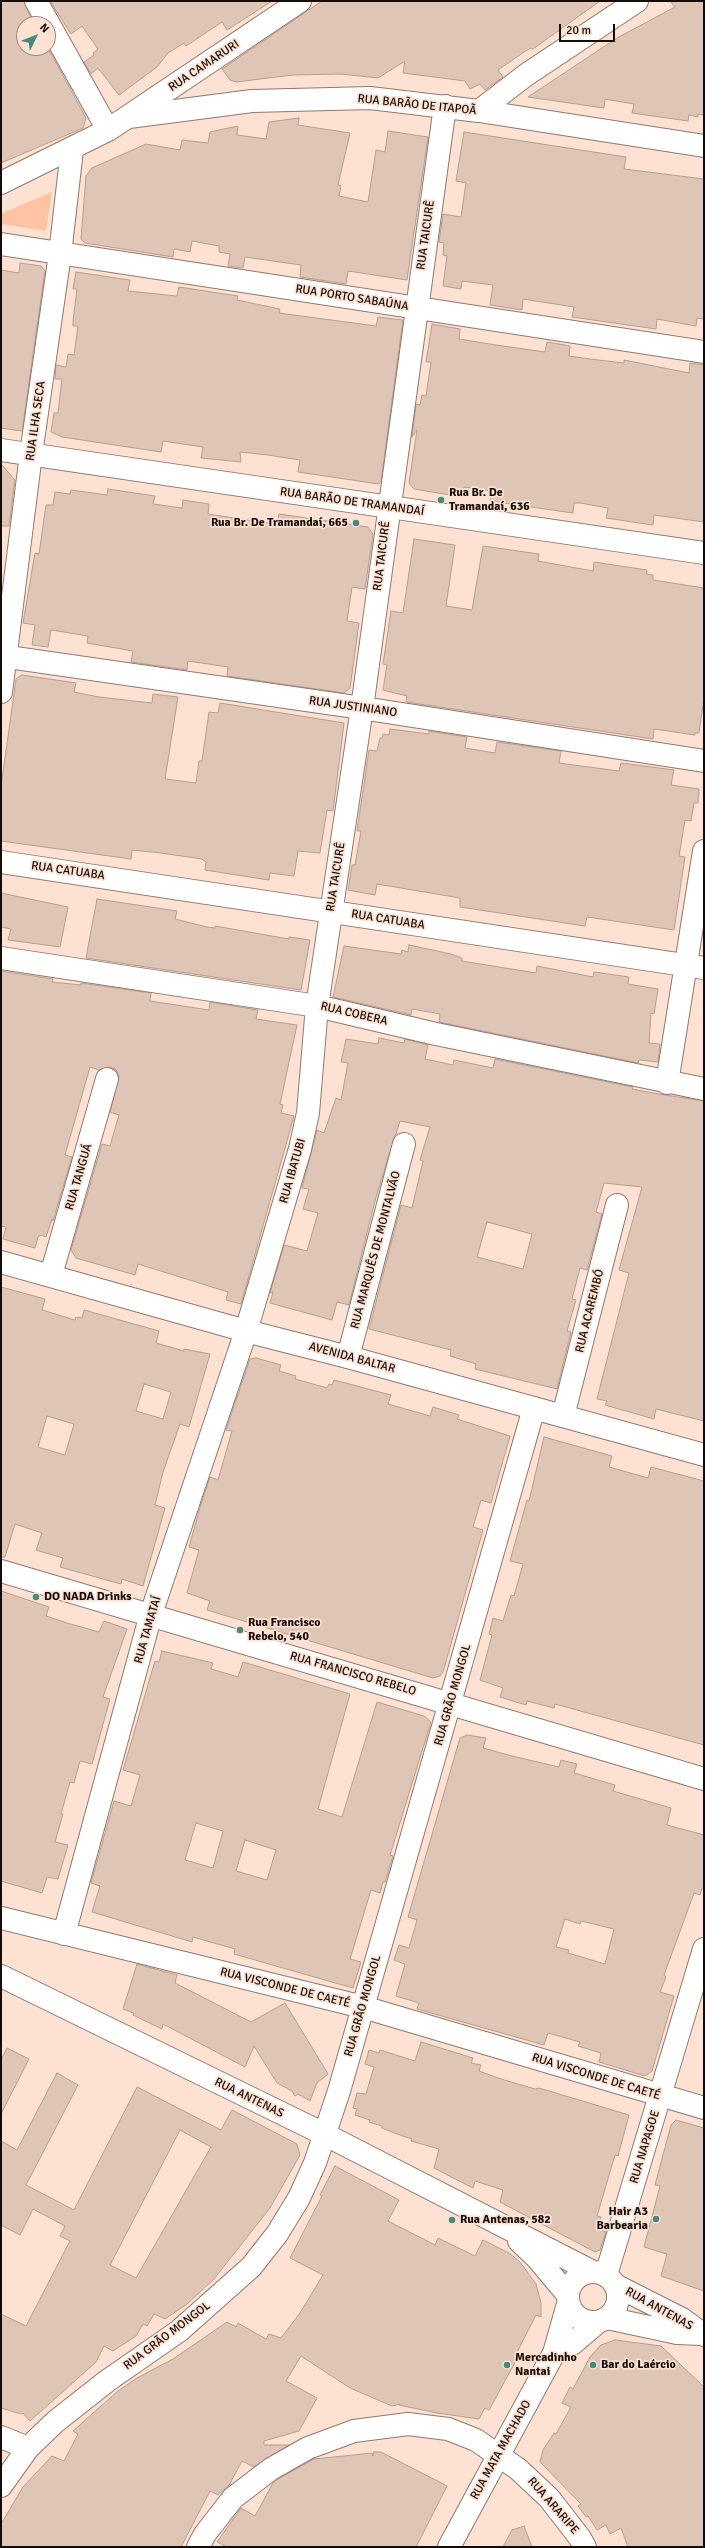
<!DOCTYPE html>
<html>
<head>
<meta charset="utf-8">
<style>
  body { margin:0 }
  #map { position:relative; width:705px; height:2548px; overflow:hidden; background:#fde2d3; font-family:Signika,sans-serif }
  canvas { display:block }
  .frame { position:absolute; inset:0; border:2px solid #140c07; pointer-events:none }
  .north { position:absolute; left:16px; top:16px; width:40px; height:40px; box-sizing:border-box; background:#fde2d3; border:1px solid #a08c81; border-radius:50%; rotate:47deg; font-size:11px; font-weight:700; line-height:16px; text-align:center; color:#140c07 }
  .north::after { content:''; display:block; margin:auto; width:14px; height:18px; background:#468a7e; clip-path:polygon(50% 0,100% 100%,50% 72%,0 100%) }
  .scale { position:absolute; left:559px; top:24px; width:56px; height:18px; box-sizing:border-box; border:2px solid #140c07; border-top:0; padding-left:5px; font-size:12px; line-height:14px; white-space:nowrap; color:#140c07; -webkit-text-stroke:3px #fde2d3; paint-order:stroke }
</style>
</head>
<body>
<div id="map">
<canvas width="705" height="2548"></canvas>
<div class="frame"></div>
<div class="north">N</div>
<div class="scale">20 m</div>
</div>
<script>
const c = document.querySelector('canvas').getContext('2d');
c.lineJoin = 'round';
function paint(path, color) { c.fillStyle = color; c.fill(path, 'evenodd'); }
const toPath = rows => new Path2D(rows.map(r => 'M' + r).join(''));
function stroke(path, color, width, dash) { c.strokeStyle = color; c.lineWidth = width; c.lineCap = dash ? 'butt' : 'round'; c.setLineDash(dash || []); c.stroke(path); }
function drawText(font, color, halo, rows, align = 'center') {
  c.font = font + ' Signika,sans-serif'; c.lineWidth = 3.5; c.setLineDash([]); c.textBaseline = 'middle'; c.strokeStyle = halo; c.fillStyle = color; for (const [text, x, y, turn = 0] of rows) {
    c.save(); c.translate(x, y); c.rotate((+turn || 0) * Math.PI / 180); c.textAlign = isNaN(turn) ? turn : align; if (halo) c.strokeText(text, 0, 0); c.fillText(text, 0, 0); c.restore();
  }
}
const green = toPath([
  [52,192,46,231,1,224,1,214]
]);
const building = toPath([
  [1,1,24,1,32,20,28,21,30,24,24,24,24,48,48,48,86,118,83,128,1,163,1,1],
  [50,1,272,1,227,30,222,22,186,46,184,43,168,53,157,67,119,95,98,68,91,74,84,62,94,55,93,53,98,49,82,26,71,34,50,1],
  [322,1,600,1,533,49,531,48,524,52,498,70,503,77,485,90,480,84,470,89,465,81,403,73,405,61,378,78,341,74,293,75,236,82,230,80,222,69,322,1],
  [670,1,704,1,704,115,698,114,698,117,689,115,688,121,632,113,634,104,605,99,604,108,528,97,617,38,675,7,670,1],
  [299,118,298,125,350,133,338,185,341,186,339,196,368,202,376,150,385,152,388,131,428,137,407,280,348,271,346,284,300,277,301,265,245,257,243,268,228,266,230,254,219,252,219,246,192,241,190,252,174,249,173,257,85,243,81,239,86,176,92,168,146,144,180,150,182,140,208,143,210,132,238,126,237,135,266,139,269,122,299,118],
  [464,132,626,157,624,169,704,179,704,319,697,318,696,326,657,319,656,329,572,317,574,307,523,299,522,310,490,305,493,285,462,281,461,289,443,286,447,256,443,255,444,243,439,242,443,214,461,217,466,183,456,181,464,132],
  [20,263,41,266,45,271,22,431,1,428,1,270,19,273,20,263],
  [76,272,130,280,128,291,177,296,179,287,238,296,237,300,280,309,279,313,376,326,378,317,403,320,381,481,379,484,372,483,298,472,300,460,268,455,240,452,241,462,201,458,203,447,163,441,161,452,62,437,51,432,54,413,58,413,62,379,55,379,56,365,66,367,68,354,74,355,78,326,73,326,73,321,77,289,73,289,76,272],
  [432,324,460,329,459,339,496,345,545,352,547,342,570,346,569,356,590,359,624,363,624,360,689,373,690,363,704,365,704,522,654,515,653,525,606,518,608,508,580,503,574,503,573,513,490,501,492,491,464,487,462,497,414,489,409,483,417,430,412,437,416,404,420,405,422,395,426,396,431,362,426,362,432,324],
  [1,464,15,480,9,526,1,526,1,464],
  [108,489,155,496,153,504,182,508,183,500,209,504,208,514,247,520,277,524,279,514,368,527,373,534,365,589,352,587,347,621,359,623,350,688,344,693,227,676,228,667,188,661,187,670,131,662,133,651,87,643,88,636,51,630,48,647,32,645,35,625,23,623,35,553,39,554,46,505,53,505,55,492,70,494,71,490,107,495,108,489],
  [414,539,455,545,446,606,472,610,483,546,539,554,538,561,593,571,594,562,647,570,646,574,653,575,653,580,704,588,704,698,699,733,695,733,695,735,654,729,653,739,406,702,407,696,383,690,387,665,383,664,391,611,403,613,414,539],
  [22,675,76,683,74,692,99,697,152,703,153,694,178,697,165,779,196,783,199,761,202,761,209,712,218,713,220,703,344,723,333,811,327,810,320,853,298,851,294,876,270,873,269,880,205,870,206,862,202,859,161,853,132,850,131,859,1,841,1,787,16,679,22,675],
  [390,729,429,734,429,731,467,737,465,748,495,753,497,742,561,751,559,763,619,771,621,763,674,770,671,785,699,789,698,803,694,803,691,821,685,820,679,856,685,857,674,930,587,917,585,926,460,907,460,898,377,884,375,895,348,890,352,865,355,865,361,831,357,831,369,750,377,751,380,738,382,738,383,734,389,735,390,729],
  [1,893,68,907,60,947,8,940,11,929,1,927,1,893],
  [97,899,177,911,175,919,207,927,215,928,215,926,289,939,289,937,310,940,301,990,86,958,97,899],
  [409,945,451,954,462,958,462,961,536,973,537,966,593,977,594,972,629,977,628,984,658,989,654,1014,651,1013,649,1043,660,1044,658,1062,639,1060,638,1063,439,1022,440,1014,412,1009,411,1015,333,997,344,946,401,954,402,950,408,952,409,945],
  [1,971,53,979,52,982,81,985,81,983,151,993,150,1001,209,1010,210,1002,258,1010,256,1019,297,1025,280,1104,283,1105,281,1113,294,1116,241,1304,226,1300,228,1292,138,1264,135,1275,76,1258,71,1250,102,1144,110,1146,119,1115,110,1112,119,1076,116,1070,110,1067,99,1070,90,1067,65,1155,72,1157,53,1221,52,1219,46,1237,41,1235,38,1237,35,1248,3,1239,6,1227,1,1226,1,971],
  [379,1038,404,1043,405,1039,428,1045,425,1059,453,1065,454,1060,493,1068,495,1059,633,1087,632,1089,653,1093,704,1101,704,1421,656,1409,654,1419,605,1405,607,1401,597,1399,629,1273,619,1270,642,1187,604,1183,596,1212,602,1214,587,1270,580,1268,572,1299,576,1300,567,1331,571,1332,557,1389,475,1369,476,1364,450,1356,451,1350,369,1329,401,1205,412,1208,423,1161,420,1160,430,1127,400,1121,376,1197,349,1305,337,1302,332,1320,270,1303,273,1292,270,1293,284,1245,307,1251,318,1213,303,1209,309,1189,302,1188,317,1130,324,1133,336,1098,341,1100,348,1063,341,1062,346,1039,378,1044,379,1038],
  [487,1222,532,1234,523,1269,477,1257,487,1222],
  [1,1287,45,1299,42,1310,75,1320,76,1317,82,1318,84,1310,159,1331,156,1343,184,1351,184,1349,210,1354,189,1427,180,1424,163,1472,155,1505,165,1508,143,1586,122,1579,121,1584,60,1567,63,1558,36,1550,42,1533,15,1524,5,1557,1,1557,1,1287],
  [144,1384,171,1392,163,1419,136,1411,144,1384],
  [47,1416,74,1424,65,1455,38,1447,47,1416],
  [256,1358,281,1365,279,1371,296,1376,295,1379,327,1388,329,1384,332,1385,334,1380,391,1395,388,1404,430,1416,433,1407,459,1415,457,1419,510,1436,491,1503,481,1500,473,1527,483,1530,443,1672,440,1676,433,1678,207,1610,210,1601,187,1593,199,1550,189,1547,201,1504,210,1477,218,1480,232,1431,226,1430,250,1359,256,1358],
  [544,1437,612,1456,609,1467,648,1478,651,1467,704,1481,704,1745,555,1704,554,1708,527,1701,526,1705,500,1697,503,1688,480,1680,492,1635,489,1634,493,1618,503,1621,511,1595,514,1596,523,1564,510,1561,527,1500,529,1501,544,1437],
  [1,1591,49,1607,46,1616,67,1623,99,1632,104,1621,127,1629,103,1697,110,1699,92,1764,80,1761,74,1783,70,1782,61,1814,63,1814,55,1842,68,1845,58,1879,47,1877,42,1893,1,1881,1,1591],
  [162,1651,213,1663,211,1669,238,1677,243,1662,350,1694,318,1809,342,1817,377,1702,424,1716,431,1722,390,1855,393,1856,385,1882,383,1882,380,1893,371,1890,350,1959,361,1962,353,1988,234,1954,235,1949,193,1937,192,1942,92,1912,100,1886,91,1883,114,1801,131,1806,140,1775,123,1770,155,1661,159,1662,162,1651],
  [196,1823,223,1831,213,1868,185,1860,196,1823],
  [245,1840,276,1850,267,1880,236,1871,245,1840],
  [467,1735,486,1738,483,1748,512,1756,559,1767,561,1760,577,1764,574,1773,615,1785,613,1791,671,1808,667,1825,704,1835,704,1889,702,1888,700,1895,694,1893,664,1975,666,1977,660,1992,674,1996,652,2071,645,2076,599,2062,601,2053,578,2046,580,2042,548,2033,544,2045,417,2009,419,2003,396,1996,405,1964,394,1960,399,1945,409,1948,417,1920,408,1917,460,1738,467,1735],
  [565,1919,580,1924,581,1921,614,1929,605,1964,568,1953,569,1950,556,1947,565,1919],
  [137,1964,177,1975,175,1983,251,2022,285,2003,328,2074,317,2083,310,2101,298,2094,295,2096,292,2091,277,2083,254,2046,245,2067,163,2024,162,2029,133,2015,134,2013,123,2009,137,1964],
  [421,2042,473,2058,471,2063,481,2065,479,2071,501,2079,535,2089,539,2088,629,2115,618,2156,615,2155,597,2216,601,2217,597,2229,606,2232,600,2250,595,2252,500,2202,503,2190,475,2181,473,2188,434,2168,439,2149,411,2141,412,2139,397,2134,382,2128,382,2126,369,2122,370,2120,355,2115,357,2109,353,2108,357,2093,366,2094,374,2067,365,2064,369,2050,379,2053,380,2050,415,2061,421,2042],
  [7,2048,29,2059,1,2114,1,2060,7,2048],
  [57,2073,78,2085,26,2185,74,2210,137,2087,221,2130,232,2110,297,2144,300,2155,270,2208,214,2279,187,2304,165,2319,154,2314,147,2326,143,2324,136,2336,113,2351,104,2346,96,2362,30,2421,23,2413,21,2414,1,2408,1,2314,26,2326,70,2241,60,2236,65,2226,33,2209,20,2235,1,2225,1,2141,17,2150,57,2073],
  [180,2130,211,2147,136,2278,110,2265,180,2130],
  [676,2120,704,2128,704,2291,661,2276,667,2254,644,2247,660,2186,655,2185,671,2125,676,2120],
  [335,2166,399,2200,388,2221,435,2245,438,2238,475,2256,483,2240,509,2253,520,2262,536,2284,541,2303,541,2317,536,2315,514,2358,517,2359,489,2410,485,2408,479,2419,437,2413,399,2405,400,2404,392,2406,350,2388,301,2356,286,2381,317,2398,299,2431,264,2441,264,2445,289,2445,254,2467,242,2461,229,2485,218,2495,210,2491,181,2547,1,2547,1,2524,23,2487,52,2456,64,2461,78,2434,73,2431,118,2391,137,2378,173,2359,227,2322,236,2327,238,2323,266,2339,269,2334,281,2338,300,2313,323,2275,290,2258,322,2196,320,2195,335,2166],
  [615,2340,661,2346,704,2387,704,2547,628,2547,621,2528,610,2534,606,2525,597,2530,588,2516,586,2517,578,2506,581,2504,540,2462,543,2450,554,2433,556,2434,571,2407,562,2403,570,2387,573,2389,590,2357,601,2345,615,2340],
  [374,2452,381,2452,447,2486,416,2547,227,2547,217,2542,241,2508,255,2516,273,2483,278,2479,314,2459,372,2453,373,2456,374,2452],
  [524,2526,532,2547,503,2547,512,2530,524,2526]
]);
const minor = toPath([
  [36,1,108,130],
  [479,111,526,75,637,1],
  [129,117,252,101,370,98,479,111,704,146],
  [1,183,108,130,300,1],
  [1,244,704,352],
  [1,656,362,708,704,761],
  [1,692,31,454,60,254,72,150],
  [1,862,704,968],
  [1,958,317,1006,436,1034,704,1089],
  [667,1083,704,851],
  [51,1275,107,1079],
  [348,1357,404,1144],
  [563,1416,617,1205],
  [1,1918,363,2007,704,2108],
  [64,1934,151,1614,246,1331,300,1149,308,1113,317,1006,362,708,445,106],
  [1,1976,326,2135,593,2272],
  [519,2241,537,2258,567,2294],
  '568 2297a25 25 0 1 1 50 0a25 25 0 1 1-50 0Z',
  [606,2275,704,1949],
  [615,2285,682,2319,704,2335],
  [607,2318,677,2333,702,2334],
  [554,2353,572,2344,598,2322],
  [1,2437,28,2448],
  [1,2486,28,2448,55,2422,107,2381,179,2331,251,2267,277,2234,299,2198,315,2163,339,2091,534,1408],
  [198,2547,205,2534,233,2498,271,2469,308,2448,354,2431,408,2424,448,2429,476,2440,518,2469,549,2498,580,2538,585,2547],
  [449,2547,554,2353,568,2304]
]);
const tertiary = toPath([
  [1,450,704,553],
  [1,1262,246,1331,348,1357,704,1455],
  [1,1571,704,1779]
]);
const markers = [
  [441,500,4,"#468a7e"],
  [356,523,4,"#468a7e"],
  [36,1597,4,"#468a7e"],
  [240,1630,4,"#468a7e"],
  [656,2219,4,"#468a7e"],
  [452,2220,4,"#468a7e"],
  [507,2365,4,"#468a7e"],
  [593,2365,4,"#468a7e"]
];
const streetNames = [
  ["RUA CAMARURI",204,66,-34],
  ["RUA BARÃO DE ITAPOÃ",417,105,6],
  ["RUA TAICURÊ",426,235,-82],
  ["RUA PORTO SABAÚNA",352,298,9],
  ["RUA ILHA SECA",36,421,-82],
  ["RUA BARÃO DE TRAMANDAÍ",352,502,8],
  ["RUA TAICURÊ",382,556,-83],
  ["RUA JUSTINIANO",353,707,8],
  ["RUA CATUABA",68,871,8],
  ["RUA TAICURÊ",336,877,-81],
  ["RUA CATUABA",388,920,9],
  ["RUA COBERA",354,1014,13],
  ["RUA IBATUBI",293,1171,-74],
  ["RUA TANGUÁ",79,1177,-74],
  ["RUA MARQUÊS DE MONTALVÃO",376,1250,-75],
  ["RUA ACAREMBÓ",590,1311,-76],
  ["AVENIDA BALTAR",352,1358,15],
  ["RUA TAMATAÍ",148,1630,-74],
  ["RUA FRANCISCO REBELO",353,1674,16],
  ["RUA GRÃO MONGOL",453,1695,-74],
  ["RUA VISCONDE DE CAETÉ",285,1988,14],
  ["RUA GRÃO MONGOL",363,2006,-74],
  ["RUA VISCONDE DE CAETÉ",596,2077,17],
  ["RUA ANTENAS",249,2098,26],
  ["RUA NAPAGOE",645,2147,-73],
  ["RUA ANTENAS",659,2309,29],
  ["RUA GRÃO MONGOL",167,2336,-37],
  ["RUA MATA MACHADO",501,2450,-61],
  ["RUA ARARIPE",553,2506,49]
];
const poiNames = [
  ["Rua Br. De",449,493],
  ["Tramandaí, 636",449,507],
  ["Rua Br. De Tramandaí, 665",348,523,"right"],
  ["DO NADA Drinks",44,1597],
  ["Rua Francisco",248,1623],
  ["Rebelo, 540",248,1637],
  ["Hair A3",648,2212,"right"],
  ["Barbearia",648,2226,"right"],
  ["Rua Antenas, 582",460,2220],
  ["Mercadinho",515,2358],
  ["Nantai",515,2372],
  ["Bar do Laércio",601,2365]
];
paint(green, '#fec3a2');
paint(building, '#dfc5b6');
stroke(building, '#b69d8e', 1);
stroke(minor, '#90786a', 24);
stroke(tertiary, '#90786a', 24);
stroke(minor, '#fff', 22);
stroke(tertiary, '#fff', 22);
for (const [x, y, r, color] of markers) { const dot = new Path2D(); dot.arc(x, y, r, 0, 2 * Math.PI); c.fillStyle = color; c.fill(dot); stroke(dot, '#fde2d3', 1.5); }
drawText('12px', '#140c07', '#fde2d3', streetNames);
drawText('bold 12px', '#140c07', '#fde2d3', poiNames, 'left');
</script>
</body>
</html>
